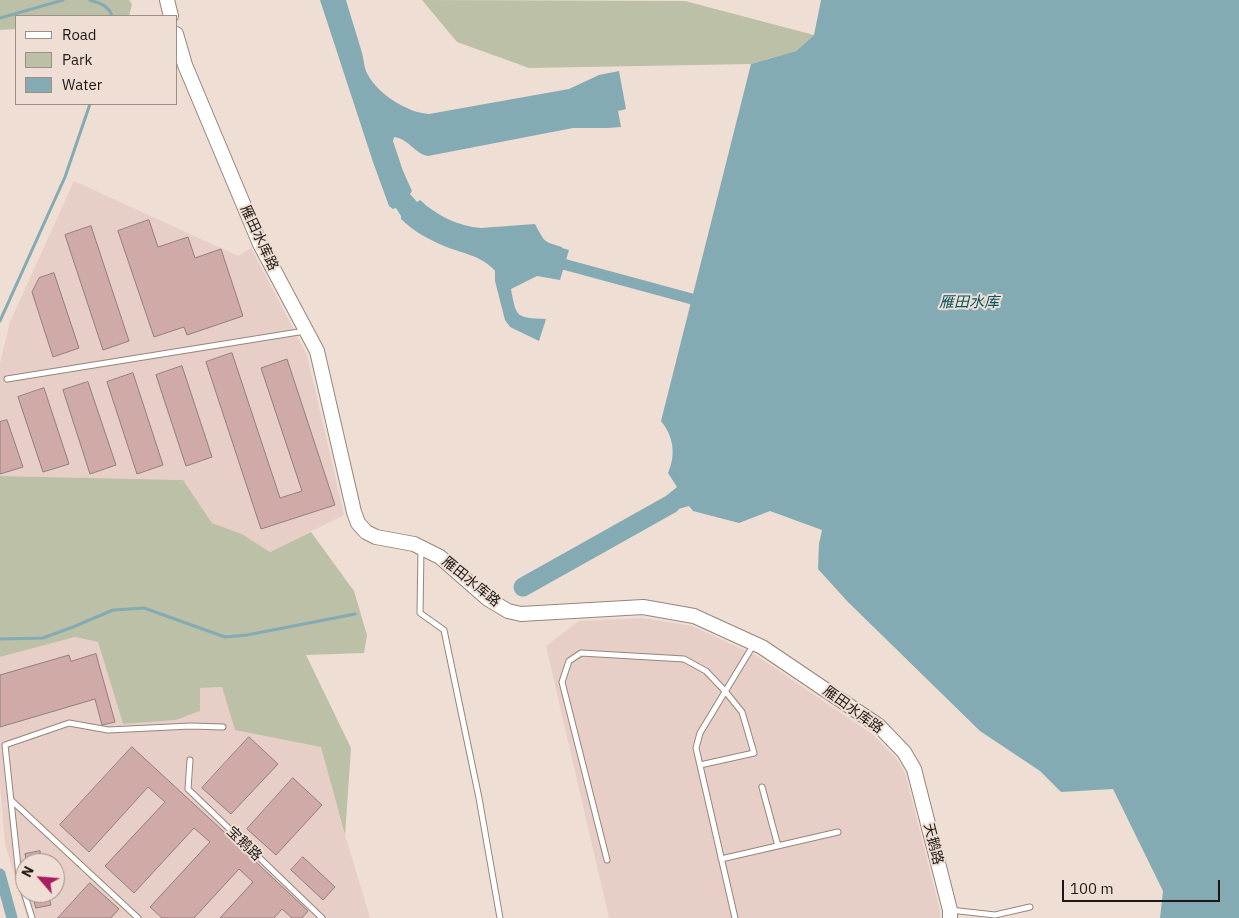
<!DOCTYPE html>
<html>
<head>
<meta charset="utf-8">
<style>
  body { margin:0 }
  #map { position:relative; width:1239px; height:918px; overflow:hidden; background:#efded4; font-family:"IBM Plex Sans",sans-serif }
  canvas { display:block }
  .legend { position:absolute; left:15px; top:15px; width:162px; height:90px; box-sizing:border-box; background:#efded4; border:1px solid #9b8f87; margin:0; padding:6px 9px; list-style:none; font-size:15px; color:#1d1814 }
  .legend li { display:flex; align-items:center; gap:10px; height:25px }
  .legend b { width:25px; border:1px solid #9b8f87 }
  .north { position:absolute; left:15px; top:853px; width:50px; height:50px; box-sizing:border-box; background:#efded4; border:1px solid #9b8f87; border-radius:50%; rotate:297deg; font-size:14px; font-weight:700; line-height:20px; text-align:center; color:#1d1814 }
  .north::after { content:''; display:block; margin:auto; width:18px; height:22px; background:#a81d60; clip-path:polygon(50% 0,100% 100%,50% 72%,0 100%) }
  .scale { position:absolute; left:1062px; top:880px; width:158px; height:22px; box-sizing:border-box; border:2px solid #1d1814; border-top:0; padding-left:6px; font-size:15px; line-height:18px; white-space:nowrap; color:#1d1814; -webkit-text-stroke:4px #efded4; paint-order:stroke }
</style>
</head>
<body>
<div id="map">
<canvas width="1239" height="918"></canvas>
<ul class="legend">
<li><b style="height:6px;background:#fff"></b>Road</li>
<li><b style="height:14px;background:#bcc0a6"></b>Park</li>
<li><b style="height:14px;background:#84aab3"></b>Water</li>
</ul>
<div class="north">N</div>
<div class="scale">100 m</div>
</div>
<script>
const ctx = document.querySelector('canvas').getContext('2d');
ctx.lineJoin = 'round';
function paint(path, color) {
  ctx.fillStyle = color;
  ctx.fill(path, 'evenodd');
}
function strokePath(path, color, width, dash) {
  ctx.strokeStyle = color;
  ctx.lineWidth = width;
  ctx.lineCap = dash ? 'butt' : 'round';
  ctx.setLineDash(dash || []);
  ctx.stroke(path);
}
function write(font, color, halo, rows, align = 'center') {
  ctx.font = font + ' "IBM Plex Sans","Noto Sans SC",sans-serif';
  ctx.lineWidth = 4;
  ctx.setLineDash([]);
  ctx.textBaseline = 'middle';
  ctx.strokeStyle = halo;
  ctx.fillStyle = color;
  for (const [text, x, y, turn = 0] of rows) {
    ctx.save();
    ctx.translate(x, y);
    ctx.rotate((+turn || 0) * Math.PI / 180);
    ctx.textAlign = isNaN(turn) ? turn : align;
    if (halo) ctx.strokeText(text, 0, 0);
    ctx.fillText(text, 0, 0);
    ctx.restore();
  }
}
paint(new Path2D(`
  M74,181L238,256L251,248L307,355L344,515L270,552L242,534L212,523L183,480L0,476V363L10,322Z
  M642,618L692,626L757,656L872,734L896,758L905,773L940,911V918H609L546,646L579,621Z
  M75,637L98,642L123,724L176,720L200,711V688L222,687L235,729L321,747L345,835L370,918H27L5,844L0,784V657ZM25,863H55V893H25Z`), '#e7cec6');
paint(new Path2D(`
  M0,0H129L132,4L129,16H16V29L0,30Z
  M422,0L685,1L814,35L796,51L751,64L529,68L457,42Z
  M0,476L183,480L212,523L242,534L270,552L311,532L354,591L367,635L364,653L306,655L351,748L345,835L321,747L235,730L222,687L200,688V711L176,720L123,724L98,642L75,637L0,657Z`), '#bcc0a6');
paint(new Path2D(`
  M320,0H346C351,18 357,35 362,53C364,60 364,69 368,75C378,94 408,113 429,114L569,89L599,75L619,71L626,109L618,111L621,127L608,128H573L428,156C415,154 409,139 394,137L393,141L403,171L412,191L410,194L417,202L420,200C437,216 458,226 481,228L535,224C545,242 542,241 562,247V248L569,250L560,280L537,276L511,289C516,317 516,318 546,319L539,341L510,327L505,320L495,281V271C483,256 461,253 444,246C428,239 413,231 401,219V216L396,208L393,209L389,206L373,162Z
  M821,0H1239V918H1160L1163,891L1113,789L1061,792L1040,771L980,731L848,602L818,569L819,544L822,530L770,511L739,523L693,511L689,506L675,510L666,496L677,487L668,473C676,455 674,437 661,421L751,64L796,51L814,35Z`), '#84aab3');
strokePath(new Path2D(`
  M90,0C100,3 109,6 112,16
  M0,18L63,0
  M0,321L65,177L90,104
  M0,639L43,638L73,627L113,610L144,608L225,637L247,635L355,614`), '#84aab3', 3);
strokePath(new Path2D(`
  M552,261L692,299L703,307
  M0,874L12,918`), '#84aab3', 11);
strokePath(new Path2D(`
  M523,587L671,504`), '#84aab3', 19);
const building = new Path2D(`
  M149,220L158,247L188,237L195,258L221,249L243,316L187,335L184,327L154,337L118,231Z
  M91,226L129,341L103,350L65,235Z
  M54,273L79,348L53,357L32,292L39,278Z
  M232,353L280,498L302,491L261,368L287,359L335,505L261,529L206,362Z
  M182,366L212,457L186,466L156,375Z
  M133,373L163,465L137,474L107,382Z
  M88,382L116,465L90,474L63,390Z
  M44,388L69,464L43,472L18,397Z
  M7,420L23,467L0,474V422Z
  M96,654L115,722L102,725L95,699L0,727V675L69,655L71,661Z
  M249,737L278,764L231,814L202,788Z
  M132,747L222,830L308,911L302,918H292L282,909L274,918H220L253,882L239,869L194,918H162L150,907L210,842L194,828L134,893L105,866L165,802L148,787L89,852L60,825Z
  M293,778L322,805L276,855L247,829Z
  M40,851L42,863H27L25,854Z
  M303,857L335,887L323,900L291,870Z
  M90,883L119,909L111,918H58Z
  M33,893H48L51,905L36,908Z`);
paint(building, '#cfaaa7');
strokePath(building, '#927f7d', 1);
const service = new Path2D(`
  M7,379L305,331
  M421,549L420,613L444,630L479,798L500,918
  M190,760L188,789L322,918
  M762,787L778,846
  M11,800L138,918
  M721,859L838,832
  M607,860L562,682L569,661L581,653L684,659L706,671L725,691L742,712L754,753L700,765
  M950,910L995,915L1030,907
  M32,918L19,876L5,745L69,723L108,730L191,726L223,727
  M735,918L696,748L700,733L754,644`);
const secondary = new Path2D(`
  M167,0L171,16
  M176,34L185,65L260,244L317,351L354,512L358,523L366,532L376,537L414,544L440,557L488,599L508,611L521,614L643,607L694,616L762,647L879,726L904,752L914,769L950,910V918`);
strokePath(service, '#95867c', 7);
strokePath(secondary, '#95867c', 16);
strokePath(service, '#fff', 5);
strokePath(secondary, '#fff', 14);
write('14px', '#1d1814', '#efded4', [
  ["雁田水库路",259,238,65],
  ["雁田水库路",471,582,39],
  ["雁田水库路",853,710,36],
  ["宝鹅路",244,844,44],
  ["天鹅路",933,844,76]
]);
write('italic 15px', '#005664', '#efded4', [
  ["雁田水库",969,303]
]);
</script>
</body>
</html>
